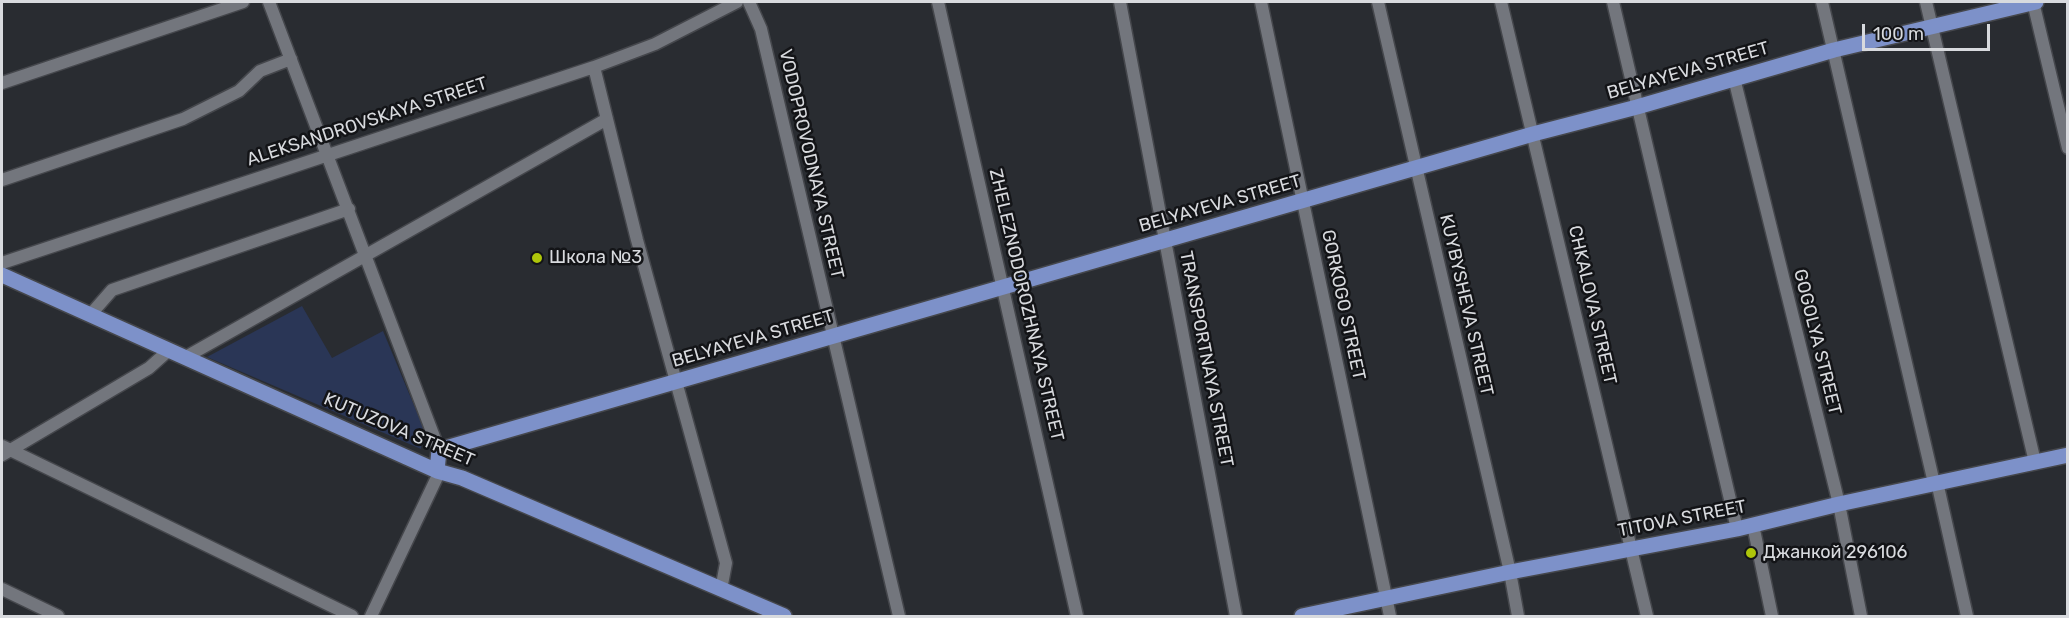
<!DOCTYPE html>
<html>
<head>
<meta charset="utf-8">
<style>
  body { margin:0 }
  #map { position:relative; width:2069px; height:618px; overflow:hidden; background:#292c31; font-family:Rubik,sans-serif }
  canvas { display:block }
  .frame { position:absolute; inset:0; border:3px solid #d8dade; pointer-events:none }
  .scale { position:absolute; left:1862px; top:24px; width:128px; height:27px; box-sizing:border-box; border:3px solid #d8dade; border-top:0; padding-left:8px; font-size:18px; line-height:21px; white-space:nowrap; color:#d8dade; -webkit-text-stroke:4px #131417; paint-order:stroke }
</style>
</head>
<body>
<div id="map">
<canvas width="2069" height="618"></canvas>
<div class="frame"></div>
<div class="scale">100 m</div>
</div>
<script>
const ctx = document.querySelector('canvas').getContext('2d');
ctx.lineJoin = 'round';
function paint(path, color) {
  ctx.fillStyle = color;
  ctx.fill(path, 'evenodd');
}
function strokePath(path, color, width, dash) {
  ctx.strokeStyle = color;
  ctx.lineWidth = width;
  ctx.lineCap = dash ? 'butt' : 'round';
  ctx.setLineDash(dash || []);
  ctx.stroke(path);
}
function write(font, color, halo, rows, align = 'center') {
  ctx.font = font + ' Rubik,sans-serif';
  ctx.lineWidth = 5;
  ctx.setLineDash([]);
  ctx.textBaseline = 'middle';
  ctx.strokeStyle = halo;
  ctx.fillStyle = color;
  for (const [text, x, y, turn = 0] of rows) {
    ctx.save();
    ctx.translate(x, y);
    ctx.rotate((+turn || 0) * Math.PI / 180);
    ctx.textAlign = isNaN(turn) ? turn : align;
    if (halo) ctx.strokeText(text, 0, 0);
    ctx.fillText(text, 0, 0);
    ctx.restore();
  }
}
paint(new Path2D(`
  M302,306L332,358L383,331L423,427L421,449L207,357Z`), '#2a3656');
const minor = new Path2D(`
  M269,2L439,450
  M749,2L761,29L899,616
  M938,2L1077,616
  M1120,2L1236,616
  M1261,2L1390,616
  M1378,2L1510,572L1518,616
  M1501,2L1647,616
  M1613,2L1737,529
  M1822,2L1934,483
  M1926,2L2035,462
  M2033,2L2068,148
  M594,67L637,240L726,563L721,590
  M1734,78L1839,504L1861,616
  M2,83L243,2
  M2,180L183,119L239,91L260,71L291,59
  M2,263L594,67L655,44L737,2
  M91,314L112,290L349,209
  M184,358L607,119
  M2,446L352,616
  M2,455L149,368L168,351
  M1937,482L1967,616
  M1753,525L1772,616
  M2,589L58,616
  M371,616L440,471`);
const major = new Path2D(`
  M2,275L437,471L462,478L784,616
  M437,471L439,450L1533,134L1637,107L1834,50L2036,2
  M1302,616L1510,572L1737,529L1839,504L2068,455`);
strokePath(minor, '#45474c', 15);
strokePath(major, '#45474c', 18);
strokePath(minor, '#73767d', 12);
strokePath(major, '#7d91c9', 15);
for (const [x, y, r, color] of [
  [537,258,6,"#aec60a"],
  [1751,553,6,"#aec60a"]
]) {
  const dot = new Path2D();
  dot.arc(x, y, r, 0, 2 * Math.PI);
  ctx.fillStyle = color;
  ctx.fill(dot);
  strokePath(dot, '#131417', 2);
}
write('18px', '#d8dade', '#131417', [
  ["BELYAYEVA STREET",1688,71,-16],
  ["ALEKSANDROVSKAYA STREET",367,122,-18],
  ["VODOPROVODNAYA STREET",811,164,77],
  ["BELYAYEVA STREET",1220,204,-16],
  ["ZHELEZNODOROZHNAYA STREET",1026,305,77],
  ["GORKOGO STREET",1343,305,78],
  ["KUYBYSHEVA STREET",1466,305,77],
  ["CHKALOVA STREET",1592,305,77],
  ["BELYAYEVA STREET",753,339,-16],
  ["GOGOLYA STREET",1817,342,76],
  ["TRANSPORTNAYA STREET",1206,359,79],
  ["KUTUZOVA STREET",399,430,23],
  ["TITOVA STREET",1682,519,-11]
]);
write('18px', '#d8dade', '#131417', [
  ["Школа №3",549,258],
  ["Джанкой 296106",1763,553]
], 'left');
</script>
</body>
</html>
